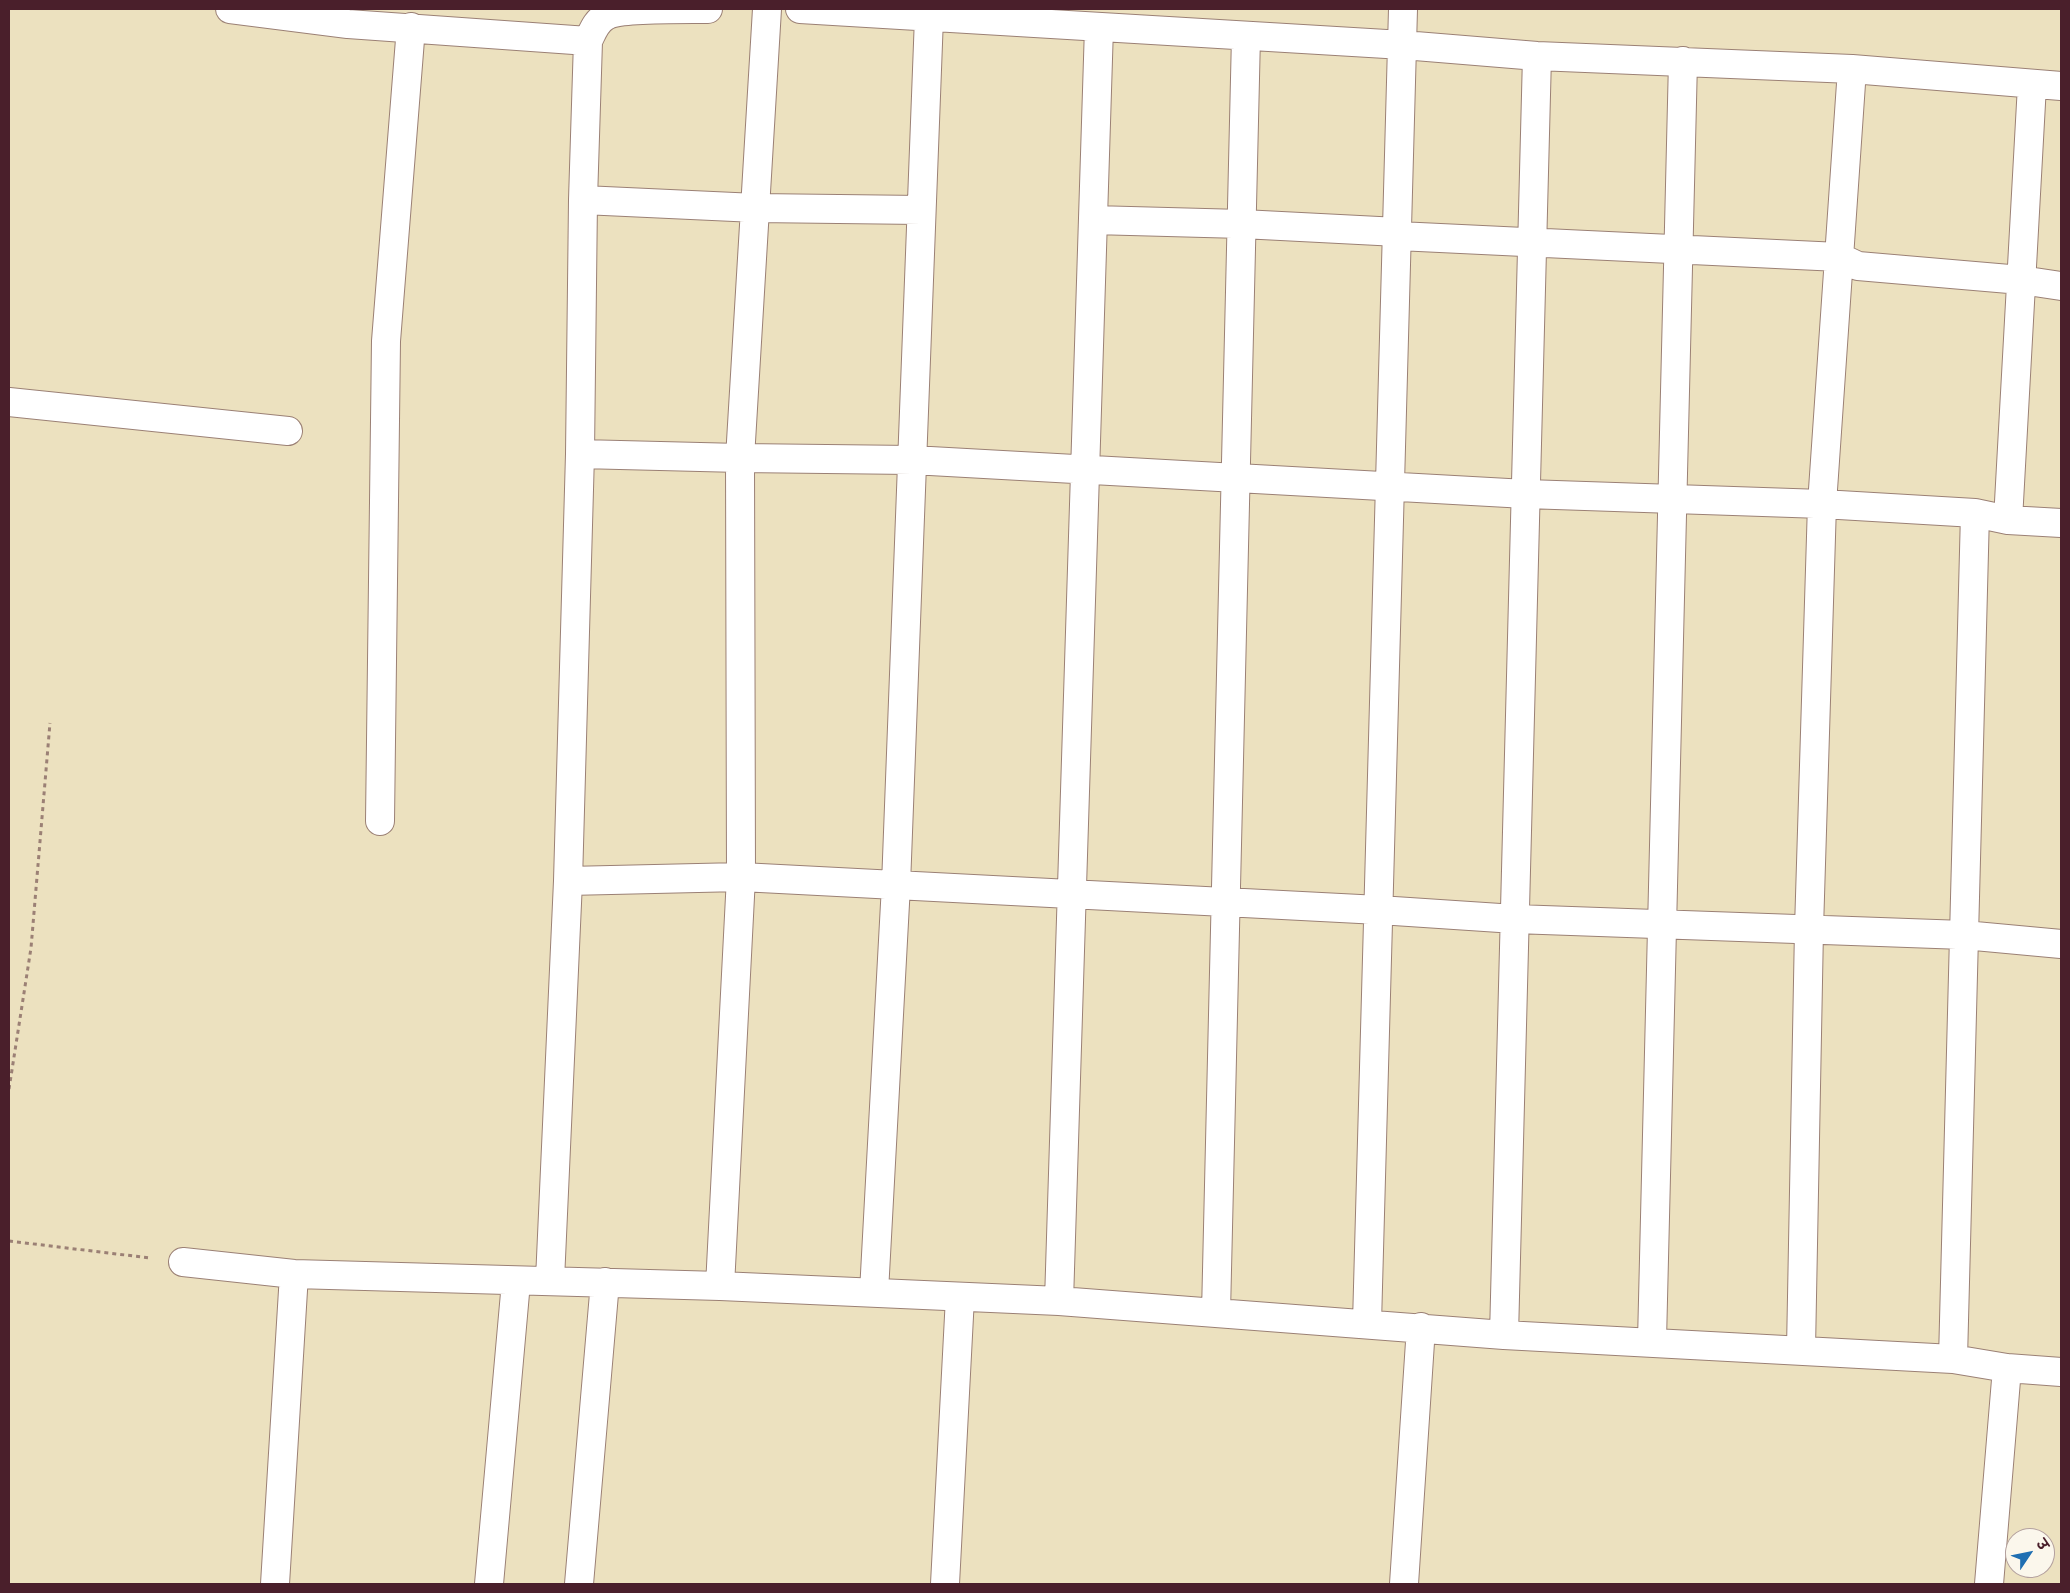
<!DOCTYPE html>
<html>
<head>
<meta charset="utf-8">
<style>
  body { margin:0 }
  #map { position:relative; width:2070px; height:1593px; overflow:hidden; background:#ece1bf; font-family:Caveat,"Playpen Sans Deva",sans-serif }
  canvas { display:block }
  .frame { position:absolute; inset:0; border:10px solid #4a1f2b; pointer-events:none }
  .north { position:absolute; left:2005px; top:1528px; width:50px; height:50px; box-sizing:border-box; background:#fbf7ec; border:1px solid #b4a19f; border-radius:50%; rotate:56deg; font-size:14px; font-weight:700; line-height:20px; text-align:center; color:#4a1f2b }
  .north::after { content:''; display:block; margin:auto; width:18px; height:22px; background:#1f6fb2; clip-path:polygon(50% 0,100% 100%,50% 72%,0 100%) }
</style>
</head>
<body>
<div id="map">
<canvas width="2070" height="1593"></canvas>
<div class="frame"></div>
<div class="north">उ</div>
</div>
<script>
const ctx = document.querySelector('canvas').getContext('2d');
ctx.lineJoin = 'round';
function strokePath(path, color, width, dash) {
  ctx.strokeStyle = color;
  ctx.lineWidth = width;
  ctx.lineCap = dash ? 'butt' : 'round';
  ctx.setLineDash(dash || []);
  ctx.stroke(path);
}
const minor = new Path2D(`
  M230,9L348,24L588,41
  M800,9L1403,45L1537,56L1852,69L2061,86
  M583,200L756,208L921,210
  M1093,220L1242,224L1398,232V236L1839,257L1858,266L2021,280L2061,286
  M9,402L288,431
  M580,454L740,458L912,460L1526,494L1822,504L1975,513L2008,520L2061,523
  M2008,520L2032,85
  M380,821L386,341L411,27
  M568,881L741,877L1379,910L1515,919L1964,935L2061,944
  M183,1262L294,1274L720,1286L1059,1301L1504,1335L1953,1359L2007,1368L2061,1372
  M550,1280L568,881L580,454L583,200L588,41C593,31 596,21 606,16C619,8 688,9 708,9
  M720,1286L741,877L740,458L767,9
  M874,1292L896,885L929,17
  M1059,1301L1099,27
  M1216,1312L1246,36
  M1367,1323L1403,9
  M1504,1335L1537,56
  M1652,1341L1683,61
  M1801,1349L1809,929L1822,504L1852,69
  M1953,1359L1975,513
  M275,1584L294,1274
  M489,1584L516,1282
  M579,1584L605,1282
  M945,1584L960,1297
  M1404,1584L1421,1327
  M1989,1584L2007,1368`);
strokePath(minor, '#9b8075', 30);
strokePath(new Path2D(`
  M9,1089L31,948L50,723
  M9,1241L150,1258`), '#9b8075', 3, [4, 4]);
strokePath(minor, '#fff', 28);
</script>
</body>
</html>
